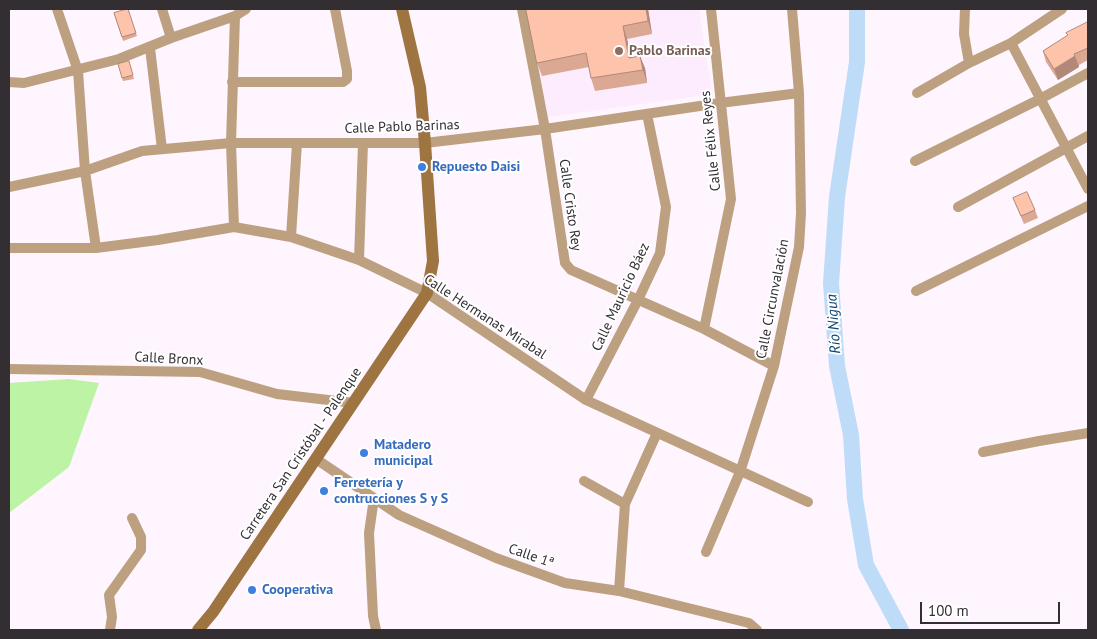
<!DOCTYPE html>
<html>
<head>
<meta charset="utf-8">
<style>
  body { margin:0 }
  #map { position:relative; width:1097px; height:639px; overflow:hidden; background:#fef5fe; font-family:"PT Sans",sans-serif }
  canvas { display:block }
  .frame { position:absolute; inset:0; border:10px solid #322e32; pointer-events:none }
  .scale { position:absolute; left:920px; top:602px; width:140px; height:22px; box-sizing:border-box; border:2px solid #322e32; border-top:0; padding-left:6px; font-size:15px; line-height:18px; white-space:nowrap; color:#322e32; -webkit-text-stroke:4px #fff; paint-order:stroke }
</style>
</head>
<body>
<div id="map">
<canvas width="1097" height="639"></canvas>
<div class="frame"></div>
<div class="scale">100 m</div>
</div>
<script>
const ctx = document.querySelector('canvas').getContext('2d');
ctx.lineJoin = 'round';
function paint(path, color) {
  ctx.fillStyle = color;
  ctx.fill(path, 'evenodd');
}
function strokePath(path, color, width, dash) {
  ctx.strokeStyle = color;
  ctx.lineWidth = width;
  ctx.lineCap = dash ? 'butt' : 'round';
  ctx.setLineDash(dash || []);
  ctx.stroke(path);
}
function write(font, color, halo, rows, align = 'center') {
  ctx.font = font + ' "PT Sans",sans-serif';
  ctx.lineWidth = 4;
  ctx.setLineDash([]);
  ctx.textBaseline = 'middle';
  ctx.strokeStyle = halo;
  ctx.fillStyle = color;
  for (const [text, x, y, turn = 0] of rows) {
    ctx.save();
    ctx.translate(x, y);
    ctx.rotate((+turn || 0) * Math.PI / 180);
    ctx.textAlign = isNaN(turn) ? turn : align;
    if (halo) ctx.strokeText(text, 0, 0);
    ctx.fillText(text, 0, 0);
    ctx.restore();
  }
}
paint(new Path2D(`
  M526,9H699L712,94L542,118Z`), '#fcecfd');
paint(new Path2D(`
  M69,379L99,383L69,467L9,513V383Z`), '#bcf3a5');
strokePath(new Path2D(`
  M857,9V62L837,197L831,283L837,366L851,435L855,499L866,565L901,630`), '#bedbf8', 16);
strokePath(new Path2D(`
  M57,9L78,71L85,171L96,248
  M162,9L171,38
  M522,9L545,129L565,263L571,270L704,329L774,366
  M965,9L964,34L969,63
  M1011,43L1088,189
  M150,48L162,149
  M9,82L24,83L119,59L171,38L235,16L246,9
  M232,82H343L347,79V71L335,9
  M917,93L969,63L1011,43L1062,9
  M915,161L1040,99L1088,73
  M9,187L85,171L142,151L231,143H425L545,129L720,103L799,93
  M958,207L1088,136
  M234,227L231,143L235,16
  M291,237L297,143
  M9,248H96L158,240L234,227L291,237L359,260L427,293L586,400L808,502
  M359,260L363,143
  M916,291L1088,206
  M704,329L731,199L711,9
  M9,369L200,372L277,394L354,403
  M586,400L638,300L660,253L666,207L647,114
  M983,452L1039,441L1088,433
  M316,459L399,515L496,558L565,583L619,591L749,623L757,630
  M584,481L625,504
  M374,498L369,533L373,616L376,630
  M706,552L740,472L774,366L799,247L801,213L799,93L792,9
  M619,591L625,504L657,433
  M110,630L112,617L109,595L141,550V537L132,518`), '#bda07f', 10);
strokePath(new Path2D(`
  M198,630L213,612L427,293L433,261L425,143L420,87L402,9`), '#9e7441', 12);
paint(new Path2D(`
  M127,9L137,36L123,41L114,13Z
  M526,9H648L652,34L627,39L631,57L645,68L647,83L595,91L591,78L589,67L542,76L537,63Z
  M1088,24V60L1079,65V67L1058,80L1046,62L1043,51Z
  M129,61L134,79L123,81L122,78Z
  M1013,198L1035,210L1038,218L1024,224Z`), '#daa893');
paint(new Path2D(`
  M646,9H648L652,34L648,21Z
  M623,26L627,39L634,70L629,58Z
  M640,56L645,68L647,83L643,70Z
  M1075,56L1079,67L1058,80L1054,69Z`), '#b28878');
const building = new Path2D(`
  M128,9L136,33L122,37L114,13Z
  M526,9H646L648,21L623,26L629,58L640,56L643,70L591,78L586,53L537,63Z
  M1088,22V48L1074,54L1075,56L1054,69L1043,51L1068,35L1066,33Z
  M129,61L133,75L122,78L118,64Z
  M1027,192L1035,210L1021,216L1013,198Z`);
paint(building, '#fec3ab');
strokePath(building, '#b28878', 1);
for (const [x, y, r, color] of [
  [619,51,5,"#8d6e63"],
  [422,167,5,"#3f7fe0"],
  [364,453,5,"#3f7fe0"],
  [324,491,5,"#3f7fe0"],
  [252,590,5,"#3f7fe0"]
]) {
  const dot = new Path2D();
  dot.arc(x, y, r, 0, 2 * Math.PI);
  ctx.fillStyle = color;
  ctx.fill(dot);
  strokePath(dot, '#fff', 2);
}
write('bold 14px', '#785e54', '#fff', [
  ["Pablo Barinas",629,51]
], 'left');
write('14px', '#322e32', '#fff', [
  ["Calle Pablo Barinas",402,127,-2],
  ["Calle Félix Reyes",711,141,-96],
  ["Calle Cristo Rey",570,205,82],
  ["Calle Mauricio Báez",621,297,-65],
  ["Calle Circunvalación",773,299,-79],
  ["Calle Hermanas Mirabal",485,317,33],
  ["Calle Bronx",169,359,3],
  ["Carretera San Cristóbal - Palenque",301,454,-56],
  ["Calle 1ª",531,556,19]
]);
write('bold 14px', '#366cbe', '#fff', [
  ["Repuesto Daisi",432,167],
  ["Matadero",374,445],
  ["municipal",374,461],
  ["Ferretería y",334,483],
  ["contrucciones S y S",334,499],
  ["Cooperativa",262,590]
], 'left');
write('italic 15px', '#0a436f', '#fff', [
  ["Río Nigua",834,324,-94]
]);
</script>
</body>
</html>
